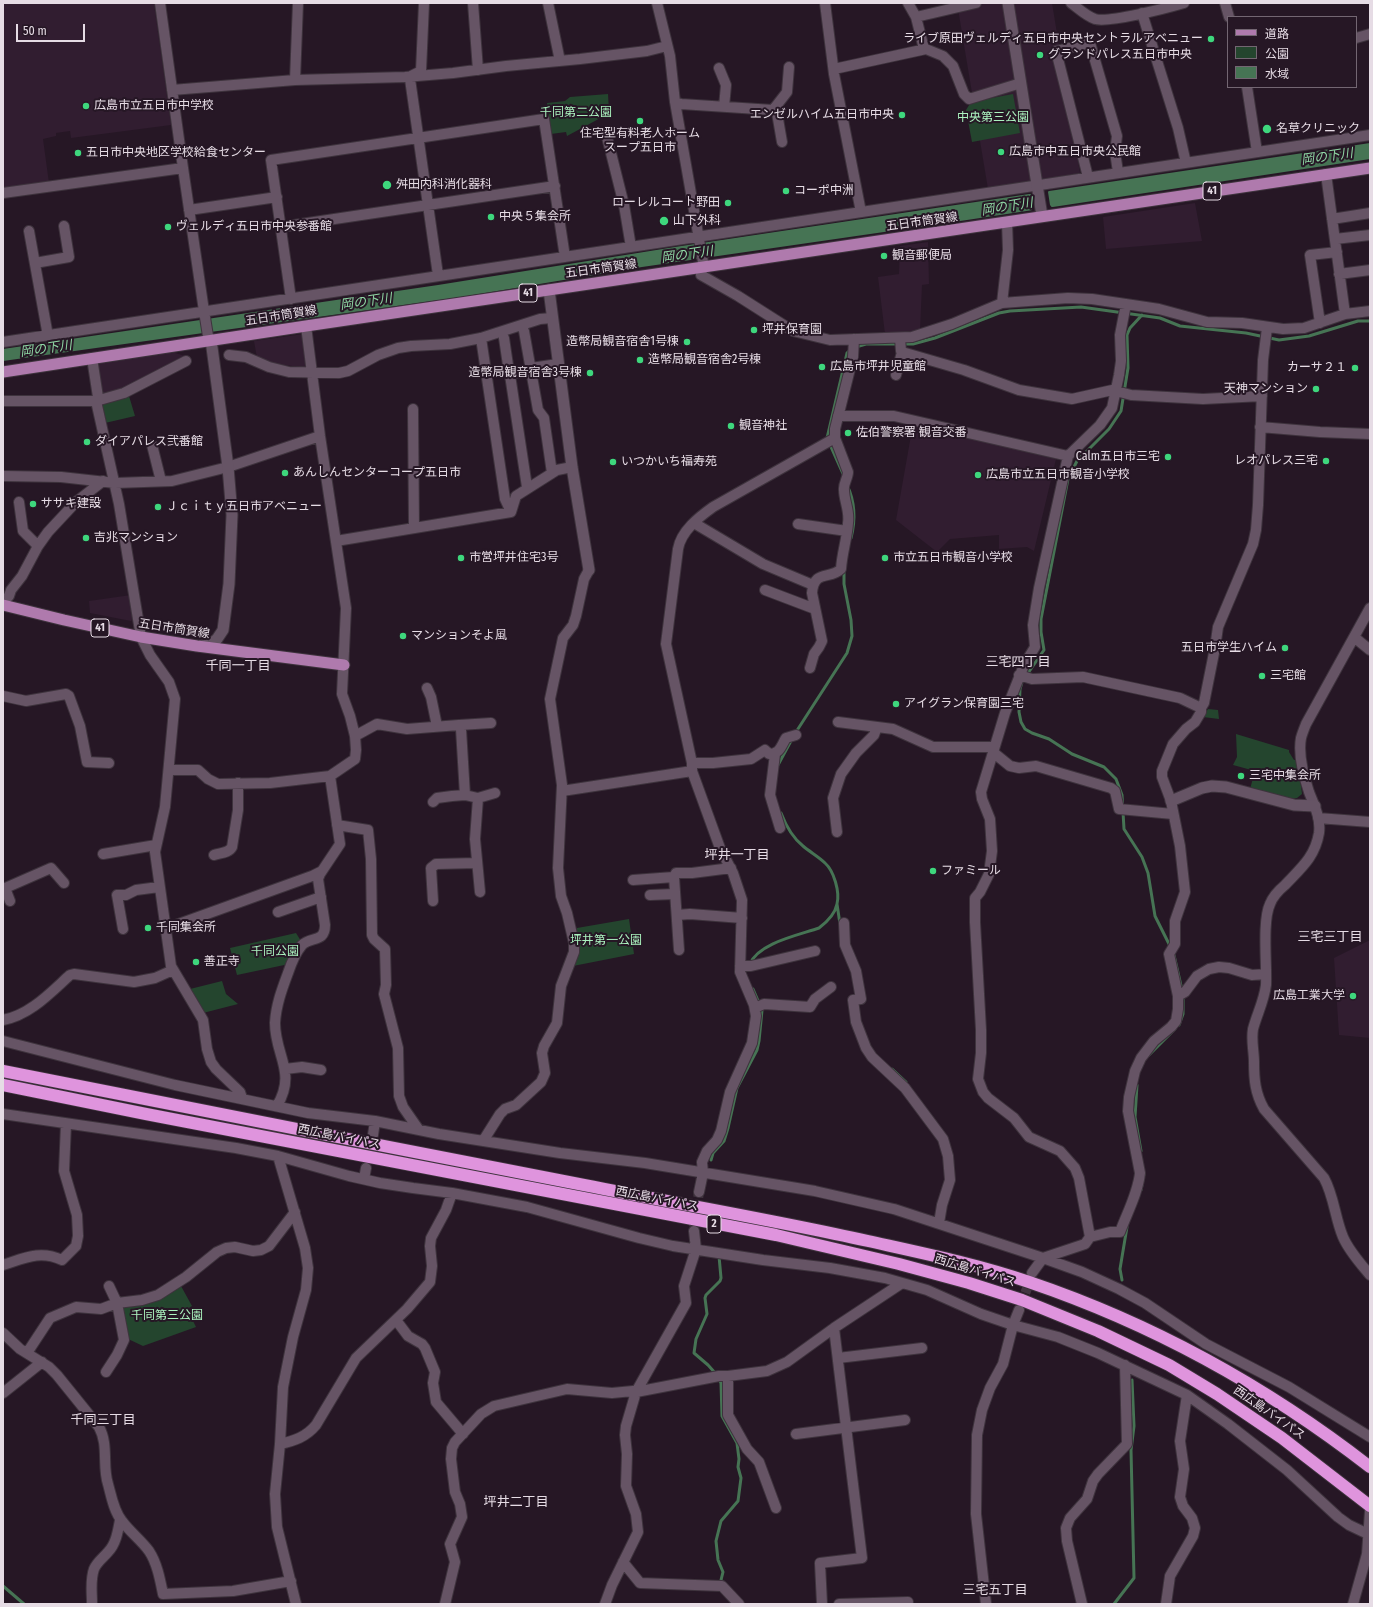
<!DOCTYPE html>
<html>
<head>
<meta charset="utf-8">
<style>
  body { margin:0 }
  #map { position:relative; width:1373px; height:1607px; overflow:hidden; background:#261725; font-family:"Fira Sans Condensed","Noto Sans JP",sans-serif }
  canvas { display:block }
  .frame { position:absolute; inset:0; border:4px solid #e6dce5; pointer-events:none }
  .legend { position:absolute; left:1227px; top:16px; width:130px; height:72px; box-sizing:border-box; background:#261725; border:1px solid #736672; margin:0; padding:5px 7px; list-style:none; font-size:12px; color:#e6dce5 }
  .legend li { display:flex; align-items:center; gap:8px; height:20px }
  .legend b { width:20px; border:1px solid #736672 }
  .scale { position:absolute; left:16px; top:24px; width:69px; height:18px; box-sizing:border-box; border:2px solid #e6dce5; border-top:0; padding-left:5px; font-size:12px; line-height:14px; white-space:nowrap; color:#e6dce5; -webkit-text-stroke:3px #261725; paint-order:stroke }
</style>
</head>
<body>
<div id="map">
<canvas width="1373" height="1607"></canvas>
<div class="frame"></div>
<ul class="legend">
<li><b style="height:5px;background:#af7aad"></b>道路</li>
<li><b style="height:11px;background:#24452e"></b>公園</li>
<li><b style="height:11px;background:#467454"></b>水域</li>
</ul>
<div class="scale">50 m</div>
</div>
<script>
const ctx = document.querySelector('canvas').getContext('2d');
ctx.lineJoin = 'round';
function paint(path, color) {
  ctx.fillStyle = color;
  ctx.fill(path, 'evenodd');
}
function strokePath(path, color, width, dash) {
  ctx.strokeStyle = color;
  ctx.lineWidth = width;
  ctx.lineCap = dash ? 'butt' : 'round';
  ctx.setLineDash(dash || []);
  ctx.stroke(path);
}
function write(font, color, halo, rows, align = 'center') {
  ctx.font = font + ' "Fira Sans Condensed","Noto Sans JP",sans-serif';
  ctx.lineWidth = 4;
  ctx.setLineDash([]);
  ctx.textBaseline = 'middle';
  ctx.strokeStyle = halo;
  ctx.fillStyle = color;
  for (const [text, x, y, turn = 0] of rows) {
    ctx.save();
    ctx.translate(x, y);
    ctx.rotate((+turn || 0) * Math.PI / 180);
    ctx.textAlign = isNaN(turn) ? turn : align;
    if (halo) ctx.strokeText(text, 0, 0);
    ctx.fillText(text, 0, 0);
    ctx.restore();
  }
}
paint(new Path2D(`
  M3,3H155L154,4L171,125L71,138L70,131L56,133V136L43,139L49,183L3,189Z
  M957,3H1052L1080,173L988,189Z
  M1195,203L1202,241L1106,249L1103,217Z
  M928,242L929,284L922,285L920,331L885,334L878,277L899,274L900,246Z
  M303,334L307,368L269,363L257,358L254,341Z
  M172,352L185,356L127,388L102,396L98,364Z
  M913,424L1056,459L1034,551L1027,547L999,549V535L950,539L937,552L896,520Z
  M131,595L134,618L131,621L90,613L89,601Z
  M1370,940V1038L1339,1035L1334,958Z`), '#311d30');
paint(new Path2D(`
  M608,94L609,111L606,115L567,136L566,132L551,134L547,103L565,101L570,97Z
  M1013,94L1020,133L972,142L966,110L971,102Z
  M129,396L135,416L105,423L100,405Z
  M1208,709L1218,710L1219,719L1203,717Z
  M1236,734L1289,750V752L1294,760L1297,759L1298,762L1302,794L1297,798L1291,799L1250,789L1255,771L1233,765L1237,757Z
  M629,919L634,954L573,966L577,928Z
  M296,933L301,941L289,964L237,975L230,948Z
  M222,981L226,994L238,1004L203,1013L197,999L190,989Z
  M181,1286L192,1306L187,1309L196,1327L143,1346L126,1338L121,1313L124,1308Z`), '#24452e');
paint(new Path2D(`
  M1370,143V159L967,220L642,267L461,297L3,361V349L438,285L675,247Z`), '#467454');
paint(new Path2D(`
  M1050,188L1048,192L1050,205L1053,209L1031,212L1033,207L1031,194L1028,192Z`), '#261725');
strokePath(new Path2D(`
  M856,347L866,344H913L935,338L999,313L1010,311L1081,307L1160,318L1180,326L1246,333L1279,340L1309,336L1358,321H1370
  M844,476L827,438L847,353L851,349
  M847,485C855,502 856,519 851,538
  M1026,676L1044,650L1041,632V619L1068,479L1077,461L1109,429L1121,411L1128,368L1127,335L1130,328L1142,315
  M1022,682L1020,689L1019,712L1021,722L1025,729L1032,733L1049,739L1072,754L1104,767L1116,779L1122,795L1124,829L1142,857L1148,873L1155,916L1171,948
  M796,732L847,653L852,636L851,620L844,584V570
  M778,765L792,739
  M837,904L840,924
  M1174,955L1182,990
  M750,964C758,943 799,935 819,928C827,922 835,914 837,904C840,892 834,871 825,863C819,857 810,852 803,846C793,838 786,826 781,813
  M1179,1025L1183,1014V996
  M1149,1055L1175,1029
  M892,1069L906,1082
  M1137,1085L1135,1117L1141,1151
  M711,1160L713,1153L724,1141L728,1128L737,1088L757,1050L759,1041L762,1010L753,989
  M1141,1190L1144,1174
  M1122,1280L1120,1269L1127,1227
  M716,1374L708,1365L694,1353L696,1339L707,1314L705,1298L706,1295L720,1281L721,1278L719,1256
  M719,1379L721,1383L722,1416L737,1443L739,1459L738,1467L741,1478L738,1501L721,1521L716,1541L718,1560L723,1572L721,1580L724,1584
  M3,1586L24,1604
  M1114,1604L1134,1578L1131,1450L1134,1426L1132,1380`), '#467454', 3);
strokePath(new Path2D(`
  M694,1227L699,1192
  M1020,1307L1032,1275`), '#433542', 10, [10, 5]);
const minor = new Path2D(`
  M160,3L183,168L204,311L208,336L211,340
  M424,3L421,71L411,76L410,79L438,275
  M473,3L478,70
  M548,3L560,61
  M657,3L670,56L675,102L703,262L701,275L738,296L793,331L830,340L912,337L952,324L1002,303L1068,298L1092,299L1159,309L1207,322L1242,323L1283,329L1304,328L1345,314L1370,311
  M825,3L834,74L861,212
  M908,3L916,17L924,49
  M1071,3C1078,8 1086,16 1095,19C1109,23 1167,8 1184,3
  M1225,3L1229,17
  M1142,13L1178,128L1186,163
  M916,17L976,3
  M1356,38L1370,34
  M719,68L726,85L724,107
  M834,69L926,49L943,56L953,66L964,94L969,99L1021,83
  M295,80L298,3
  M1247,87L1257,152
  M172,90L295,80L405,77L453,73L506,66L580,59L647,51L667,46
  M675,102L681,104L773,110L777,113L782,142
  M773,110L787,92L789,67
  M607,137L624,205L631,247
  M1326,174L1345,314
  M1088,177L1056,51L1090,43L1117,136L1115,152L1118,172
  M3,193L183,168
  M189,210L277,197
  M1332,219L1370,213
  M281,227L555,186
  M29,231L48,336
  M1335,239L1370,235
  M35,263L69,257L64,226
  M1339,274L1370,270
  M291,299L271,160L544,119L565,257
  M1002,303L1008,250L1007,222
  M1320,323L1310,255L1337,252
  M524,331L538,410L544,418L552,473
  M481,338L505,499L511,512
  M504,338L509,372L510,375
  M900,338L901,351L902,352L964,370L1019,390L1072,399L1117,389
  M3,342L1370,135
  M229,355L246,357L269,367L289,372L339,373L348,371L378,355L398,348L411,346L450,344L481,338L540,319L552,318
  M92,358L98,397L96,401L119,504L141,637L150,655L169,682L175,699L165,807L155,852L171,966L203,1020L207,1049L211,1062L216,1069L240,1092L242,1098
  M896,375L902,352
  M1116,391L1131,395L1203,399L1262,396
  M3,401H96L124,393L186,361
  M413,409L414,528
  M838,416H894L1068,456
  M1260,427L1320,432L1370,434
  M152,445L161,481
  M3,476L61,477L115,483L172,481L228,467L320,436
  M527,487L510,375L531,368L558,364
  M19,502L23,531L38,546
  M694,523L763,564L813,585
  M798,524L847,531
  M336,541L511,512L516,496L557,470L572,467
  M765,590L815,609
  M3,602L9,596L11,590L22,576L38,546L48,532L76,502L103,481
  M1370,608L1306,724C1304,729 1302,734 1301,738C1298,754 1304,777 1309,792C1314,805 1321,818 1319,833C1315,857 1301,868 1285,885C1279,890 1273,896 1270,904C1262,921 1267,965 1266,985C1264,1001 1257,1014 1253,1029C1251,1041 1254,1051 1254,1062C1254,1079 1255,1093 1264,1109L1324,1178C1334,1196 1335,1218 1343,1237C1349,1251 1360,1263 1370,1275
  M1354,637L1370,650
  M810,668L814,654L819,647L822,641L812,593C814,569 830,580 841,569C842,553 847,539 848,523C850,511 844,501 844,490C843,484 848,478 848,472L835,438
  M1019,675L1032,679L1083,677L1180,698L1201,708
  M427,688L431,697L437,726
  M3,696L26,701L66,694L69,696L80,726L87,762L109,763
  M838,722L893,729L933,747H994
  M459,725L491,723
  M355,736L377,724L407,729L459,725L461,729L465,795
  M994,753L1010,766L1019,768L1036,766L1111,788L1115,791L1119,809L1173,814
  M775,754L770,795L780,828
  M692,763H713L751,759L765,750L769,754C780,754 781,746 786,738L796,735
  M169,770H198L208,779L218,784L270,783L330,776L355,759L356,750L355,736L350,716L342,694L346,608L320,436L306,326
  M562,791L692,771
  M478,798L475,839L480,892
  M433,802L437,798L452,796L465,795L478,798L495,793
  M1318,818L1370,822
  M337,825L368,830L371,859L372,935L374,939L385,949L386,985L384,994L398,1048L399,1096L403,1107L419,1130
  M837,832L833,798L841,774L856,753L874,735L877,727
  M103,854L156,845
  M214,855C220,853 229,853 232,847L238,810V783
  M633,880L674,877
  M5,888L10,901
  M3,889L51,868L64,883
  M650,895L675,894
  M433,901L431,868L436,864L477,863
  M278,912L321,897
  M677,915L690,914L742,918
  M844,923L845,945L856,971L861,999L853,1000L856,1022L866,1048L872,1057L905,1088L943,1139L948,1156L950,1180L942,1205L939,1223
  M123,929L117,895H126L136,890L159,887
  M165,929L312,876L322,871
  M679,950L674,877L676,873H692L731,868
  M740,966H751L815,951
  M1178,996L1185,992L1197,976L1209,969L1219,967L1229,968L1252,975L1266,974
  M755,1008L764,1004L810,1007L815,999L831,987
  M3,1020C30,1015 50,993 70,975L74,974L134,982L155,978L173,970
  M3,1041L175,1085L308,1113L375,1121L439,1134L560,1153L645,1163L815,1191L894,1209L1043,1258L1082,1272L1119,1289L1145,1303L1206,1344L1289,1387L1370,1437
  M285,1069L302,1067L321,1070
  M277,1106C297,1072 275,1056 275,1023C276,1005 282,989 288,973C291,964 296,952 302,945C311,936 325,943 325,925L318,879L320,874L340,844L330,776
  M3,1114L236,1148L278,1156L349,1176L380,1183L413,1188L452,1193L527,1207L639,1238L673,1246L763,1260L830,1268L885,1278L927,1290L981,1314L1013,1325L1058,1337L1098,1353L1187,1395L1228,1424L1287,1470L1338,1517L1349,1525L1368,1534
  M373,1135L375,1121
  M483,1141L500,1114L505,1109L516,1105L541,1082L545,1073L542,1053L544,1046L557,1023L561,986L574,952V943L567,913L561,896L558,868L562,785L550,699L563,638L573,625L576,616L584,579L589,570
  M278,1156L305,1248L308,1268L306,1290L293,1337L283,1387L280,1444L275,1494L277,1527L296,1604
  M364,1179L366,1168
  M699,1192L703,1173L702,1162L707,1151L717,1140L721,1131L730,1092L752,1043L756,1016L754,1005L740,972L742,900L733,873L720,848L692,771V763L666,644L678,549C681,531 699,517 713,507L835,438V429L853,357L854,339
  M1090,1237L1110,1232H1120C1127,1213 1138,1193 1140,1173L1128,1111L1129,1097L1135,1071L1141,1058L1154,1041L1171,1027L1176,1021L1178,1009V996L1169,954L1175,944V921L1185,892L1180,846L1171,801L1162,777V771L1173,744L1186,729L1195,722L1201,712V708L1204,703L1215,648L1218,627L1253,544L1256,530L1258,505L1263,360L1267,328
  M3,1265C25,1258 40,1250 62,1260L76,1246L78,1236L77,1215L64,1171L66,1124
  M1032,1273L1043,1258L1085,1244L1090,1237L1079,1178L1075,1168L1060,1151L1029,1137L1014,1118L988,1098L983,1092L978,1079L981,1053V1030L975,922V898L980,892L989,874L992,851L990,819L982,799L981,792L1005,713L1024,665L1035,647L1033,625L1039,588L1068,456L1100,425L1112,408L1119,375L1121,361L1120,335L1126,304
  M396,1320L408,1336L422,1344L425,1348L435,1372L433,1383L436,1402L463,1434
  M3,1333L20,1349L49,1367L57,1375L99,1427C109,1445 102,1466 108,1484C111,1495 114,1512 122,1521C130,1532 141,1540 149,1551C157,1563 160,1579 163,1594L233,1591L291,1581
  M27,1353L50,1318L76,1307L101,1309L117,1303L142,1300L158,1295L186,1277L217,1252L226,1248L235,1247L253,1251L261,1250L269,1246L295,1212
  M838,1358L922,1348
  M106,1372L117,1355L124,1340L117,1303L109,1286
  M728,1376V1415L747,1449L759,1462L776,1508
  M3,1393L42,1362
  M796,1434L905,1420
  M280,1444C294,1441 306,1437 316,1425L356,1358L407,1309L430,1282L432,1266L430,1246L431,1238L446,1210L452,1193
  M623,1562L640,1583L722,1586L739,1604
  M92,1604C92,1592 90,1580 94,1569C97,1562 103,1558 108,1552C116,1544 118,1531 120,1520
  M445,1604L455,1562L450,1544L462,1517L460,1504L455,1492L451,1459L452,1448L455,1442L481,1414L494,1406L567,1389L612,1393L633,1391L636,1392L719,1376H728L767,1371L787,1362L834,1328L902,1283
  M605,1604L612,1585L638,1532L636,1514L626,1486L627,1454L625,1435L626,1426L636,1392L686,1303L684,1286L696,1249L694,1231
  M822,1604L820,1563L862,1558L834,1328
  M839,1604L908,1602
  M986,1604L976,1514L977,1435L982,1410L990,1388L1003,1364L1013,1325L1019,1310
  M1082,1604L1067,1541L1066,1528L1070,1518L1087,1499L1093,1481L1098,1474L1127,1444L1125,1365
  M1166,1604L1170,1576L1193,1536L1195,1528L1192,1518L1183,1506L1180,1497L1184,1469L1180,1441L1187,1395
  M1353,1604L1367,1554L1370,1511`);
const tertiary = new Path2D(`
  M1008,3L1042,216
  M549,290L572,467L589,570
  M200,646L210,645L217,639L223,630L229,584L232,515L228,467L211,340
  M1171,801L1202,788L1212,786L1226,787L1294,805L1315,806`);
const primary = new Path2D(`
  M3,372L306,326L1370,168
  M3,605L64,620L141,637L197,646L344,665`);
const motorway = new Path2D(`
  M3,1071C197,1110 390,1147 584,1185C679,1204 774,1220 868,1241C922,1253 976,1264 1029,1282C1153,1324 1267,1387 1370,1467
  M3,1085L146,1114L776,1235L899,1264L969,1283L1022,1300L1098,1331L1169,1365L1217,1394L1282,1438L1370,1506`);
strokePath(minor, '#3e333d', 12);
strokePath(tertiary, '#3e333d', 13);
strokePath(primary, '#3e333d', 13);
strokePath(motorway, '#3e333d', 14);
strokePath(minor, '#665465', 10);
strokePath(tertiary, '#665465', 11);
strokePath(primary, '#af7aad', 11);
strokePath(motorway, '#df94dd', 12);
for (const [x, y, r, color] of [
  [1211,39,4,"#3ed77d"],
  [1040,55,4,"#3ed77d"],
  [86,106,4,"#3ed77d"],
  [902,115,4,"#3ed77d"],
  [640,121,4,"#3ed77d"],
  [1267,129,5,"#3ed77d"],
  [1001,152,4,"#3ed77d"],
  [78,153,4,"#3ed77d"],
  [387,185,5,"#3ed77d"],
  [786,191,4,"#3ed77d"],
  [728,203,4,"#3ed77d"],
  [491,217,4,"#3ed77d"],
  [664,221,5,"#3ed77d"],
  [168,227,4,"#3ed77d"],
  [884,256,4,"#3ed77d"],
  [754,330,4,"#3ed77d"],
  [687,342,4,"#3ed77d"],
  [640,360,4,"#3ed77d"],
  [822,367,4,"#3ed77d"],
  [1355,368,4,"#3ed77d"],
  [590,373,4,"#3ed77d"],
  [1316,389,4,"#3ed77d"],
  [731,426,4,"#3ed77d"],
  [848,433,4,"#3ed77d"],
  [87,442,4,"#3ed77d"],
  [1168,457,4,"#3ed77d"],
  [1326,461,4,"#3ed77d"],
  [613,462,4,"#3ed77d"],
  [285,473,4,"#3ed77d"],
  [978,475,4,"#3ed77d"],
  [33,504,4,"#3ed77d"],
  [158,507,4,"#3ed77d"],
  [86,538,4,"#3ed77d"],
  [461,558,4,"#3ed77d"],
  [885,558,4,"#3ed77d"],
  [403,636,4,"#3ed77d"],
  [1285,648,4,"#3ed77d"],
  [1262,676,4,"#3ed77d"],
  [896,704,4,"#3ed77d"],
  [1241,776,4,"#3ed77d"],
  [933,871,4,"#3ed77d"],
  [148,928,4,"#3ed77d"],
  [196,962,4,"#3ed77d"],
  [1353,996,4,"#3ed77d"]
]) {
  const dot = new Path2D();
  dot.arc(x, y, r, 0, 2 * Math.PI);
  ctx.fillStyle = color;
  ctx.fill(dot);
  strokePath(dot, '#261725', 1.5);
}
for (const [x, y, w] of [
  [1212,191,18],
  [528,293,18],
  [100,628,18],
  [714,1224,14]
]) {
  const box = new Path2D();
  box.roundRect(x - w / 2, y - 9, w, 18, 3);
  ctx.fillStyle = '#261725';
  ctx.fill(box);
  strokePath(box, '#e6dce5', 1);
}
write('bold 11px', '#e6dce5', null, [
  ["41",1212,191],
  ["41",528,293],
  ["41",100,628],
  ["2",714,1224]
]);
write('12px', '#e6dce5', '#261725', [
  ["ライブ原田ヴェルディ五日市中央セントラルアベニュー",1203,39,"right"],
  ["グランドパレス五日市中央",1048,55],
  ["広島市立五日市中学校",94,106],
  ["エンゼルハイム五日市中央",894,115,"right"],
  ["名草クリニック",1276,129],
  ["住宅型有料老人ホーム",640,134,"center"],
  ["スープ五日市",640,148,"center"],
  ["広島市中五日市央公民館",1009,152],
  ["五日市中央地区学校給食センター",86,153],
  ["舛田内科消化器科",396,185],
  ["コーポ中洲",794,191],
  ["ローレルコート野田",720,203,"right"],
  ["中央５集会所",499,217],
  ["山下外科",673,221],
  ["ヴェルディ五日市中央参番館",176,227],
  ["観音郵便局",892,256],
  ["坪井保育園",762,330],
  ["造幣局観音宿舎1号棟",679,342,"right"],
  ["造幣局観音宿舎2号棟",648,360],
  ["広島市坪井児童館",830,367],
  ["カーサ２１",1347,368,"right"],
  ["造幣局観音宿舎3号棟",582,373,"right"],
  ["天神マンション",1308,389,"right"],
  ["観音神社",739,426],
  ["佐伯警察署 観音交番",856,433],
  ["ダイアパレス弐番館",95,442],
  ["Calm五日市三宅",1160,457,"right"],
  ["レオパレス三宅",1318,461,"right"],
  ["いつかいち福寿苑",621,462],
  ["あんしんセンターコープ五日市",293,473],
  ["広島市立五日市観音小学校",986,475],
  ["ササキ建設",41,504],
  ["Ｊｃｉｔｙ五日市アベニュー",166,507],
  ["吉兆マンション",94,538],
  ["市営坪井住宅3号",469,558],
  ["市立五日市観音小学校",893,558],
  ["マンションそよ風",411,636],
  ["五日市学生ハイム",1277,648,"right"],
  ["三宅館",1270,676],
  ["アイグラン保育園三宅",904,704],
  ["三宅中集会所",1249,776],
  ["ファミール",941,871],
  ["千同集会所",156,928],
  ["善正寺",204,962],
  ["広島工業大学",1345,996,"right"]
], 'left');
write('12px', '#abf3bf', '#261725', [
  ["千同第二公園",576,113],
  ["中央第三公園",993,118],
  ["坪井第一公園",606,941],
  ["千同公園",275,952],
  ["千同第三公園",167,1316]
]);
write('12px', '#e6dce5', '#261725', [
  ["五日市筒賀線",922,222,-8],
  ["五日市筒賀線",601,269,-8],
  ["五日市筒賀線",281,316,-9],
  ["五日市筒賀線",174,629,9],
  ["西広島バイパス",339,1137,11],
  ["西広島バイパス",657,1199,11],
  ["西広島バイパス",975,1271,17],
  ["西広島バイパス",1269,1413,35]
]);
write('italic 13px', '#8fd7a4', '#261725', [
  ["岡の下川",1327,157,-8],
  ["岡の下川",1007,207,-9],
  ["岡の下川",687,255,-8],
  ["岡の下川",366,302,-8],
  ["岡の下川",46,349,-8]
]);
write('13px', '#e6dce5', '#261725', [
  ["三宅四丁目",1018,662],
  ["千同一丁目",238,666],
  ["坪井一丁目",737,855],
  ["三宅三丁目",1330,937],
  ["千同三丁目",103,1420],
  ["坪井二丁目",516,1502],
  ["三宅五丁目",995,1590]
]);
</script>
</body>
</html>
